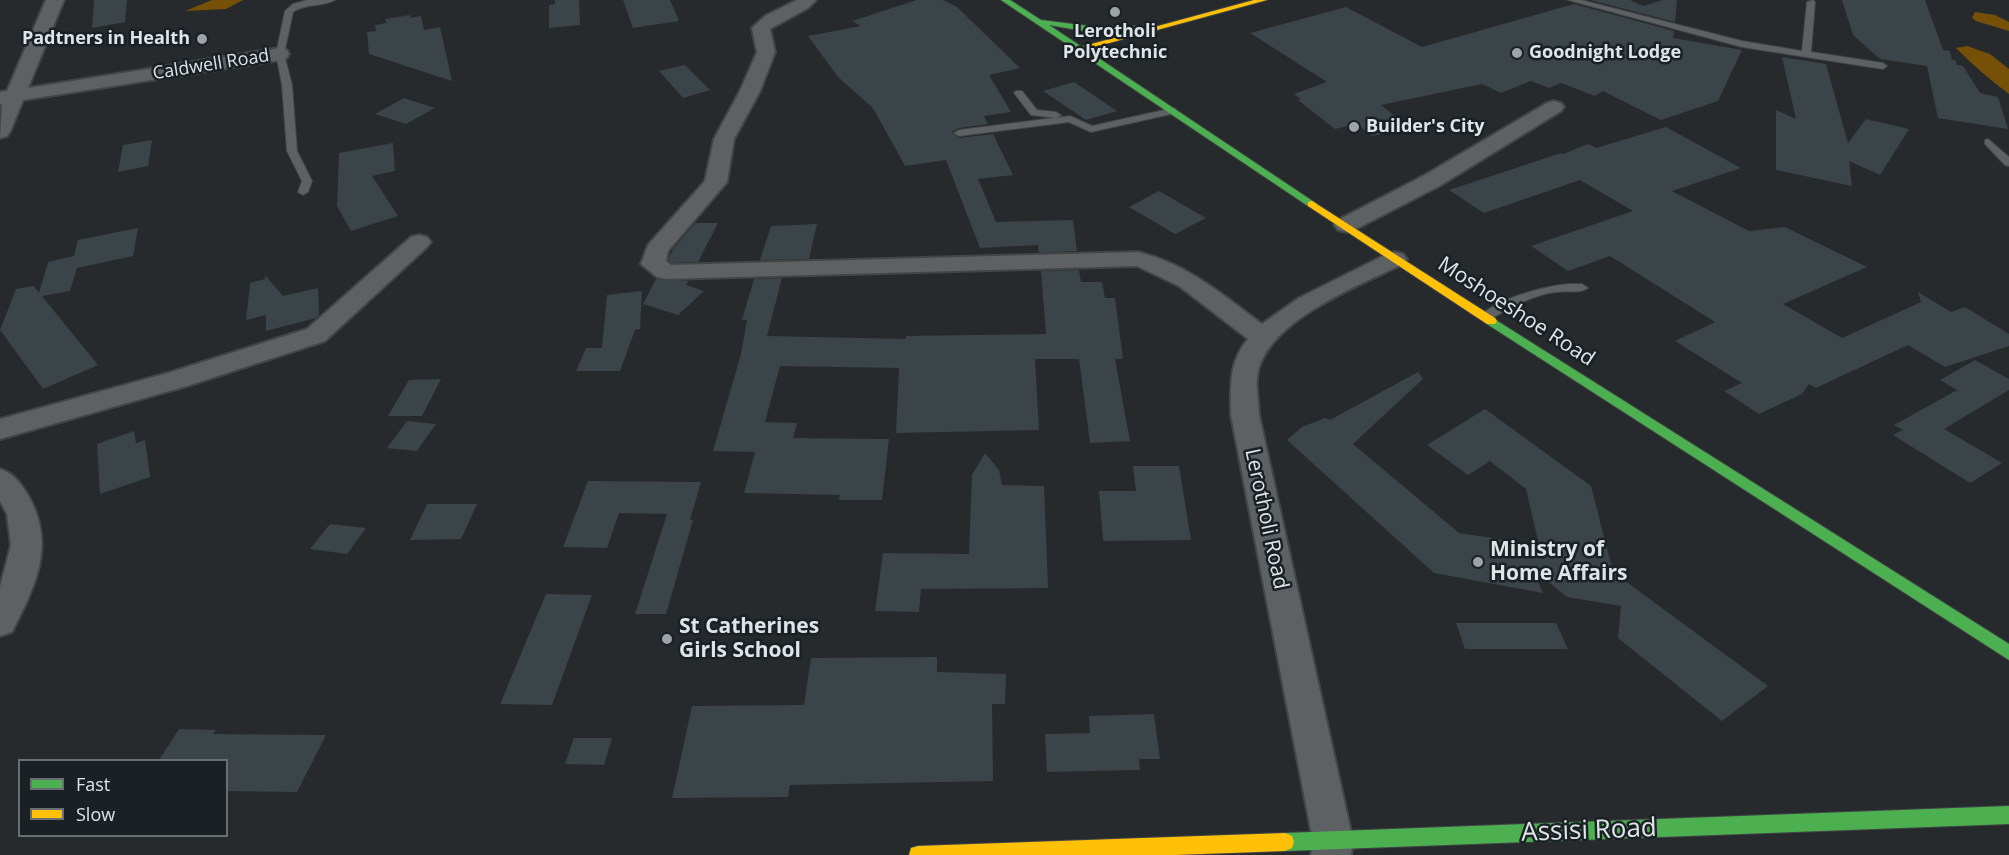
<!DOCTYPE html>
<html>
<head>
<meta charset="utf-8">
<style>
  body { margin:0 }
  #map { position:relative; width:2009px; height:855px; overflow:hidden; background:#262a2c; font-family:"Open Sans",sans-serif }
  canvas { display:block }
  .legend { position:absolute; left:18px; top:759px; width:210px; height:78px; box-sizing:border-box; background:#1a2125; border:2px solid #696f73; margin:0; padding:8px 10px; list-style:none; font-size:18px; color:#dfe4e7 }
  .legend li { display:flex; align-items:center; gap:12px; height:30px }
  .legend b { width:30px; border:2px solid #696f73 }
</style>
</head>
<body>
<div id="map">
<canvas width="2009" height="855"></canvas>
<ul class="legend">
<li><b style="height:8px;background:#4caf50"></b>Fast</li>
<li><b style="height:8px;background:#ffc107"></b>Slow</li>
</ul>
</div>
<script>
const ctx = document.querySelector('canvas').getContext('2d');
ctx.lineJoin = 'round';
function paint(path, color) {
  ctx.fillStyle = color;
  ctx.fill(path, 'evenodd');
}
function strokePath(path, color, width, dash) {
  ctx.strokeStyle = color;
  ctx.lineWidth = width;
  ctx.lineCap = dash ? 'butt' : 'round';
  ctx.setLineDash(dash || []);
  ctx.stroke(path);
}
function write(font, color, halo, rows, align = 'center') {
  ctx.font = font + ' "Open Sans",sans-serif';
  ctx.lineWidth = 5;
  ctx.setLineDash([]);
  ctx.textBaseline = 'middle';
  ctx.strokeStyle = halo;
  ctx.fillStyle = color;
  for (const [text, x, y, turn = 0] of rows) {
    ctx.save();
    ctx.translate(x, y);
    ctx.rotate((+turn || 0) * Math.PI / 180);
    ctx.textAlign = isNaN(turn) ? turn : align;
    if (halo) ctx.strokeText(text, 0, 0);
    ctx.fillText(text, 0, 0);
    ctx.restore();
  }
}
paint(new Path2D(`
  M212,0H243L226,9L185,11Z
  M1975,12L1995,15L2009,22V31L1976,21L1972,18Z
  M1967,46L1990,54L2009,69V94C1990,80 1973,65 1956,48Z`), '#775008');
paint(new Path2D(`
  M94,0H127L125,22L92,28Z
  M555,0H579L580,25L549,28V5L555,4Z
  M623,0H670L679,21L633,28Z
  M917,0H943L957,7L1020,68L989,75L1011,112L984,116L988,124L959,128L952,132L959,138L993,134L1013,175L978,179L996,222L1073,220L1077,251L1039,253L1038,245L980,248L946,160L905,166L873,108L838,77L808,36L861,26L852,21Z
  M1590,0H1630L1643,6L1663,0H1677L1675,22Z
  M1842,0H1925L1943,50L1950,51L1952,60H1955L1957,65L1963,66L1980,93L1998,97L2008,129L1938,118L1927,66L1880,59L1853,35Z
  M1574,4L1674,31L1673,38L1742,50L1718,101L1661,120L1603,91L1595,96L1561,83L1549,88L1531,81L1501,93L1482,84L1381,105L1411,129L1372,136L1357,124L1335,129L1298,100L1301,99L1294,94L1327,82L1250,33L1346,7L1422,47Z
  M410,15V18L421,16L424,30L440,27L452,81L369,54L367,32L376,31L375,25L386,23L385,19Z
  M1782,57L1826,64L1848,143L1866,119L1909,129L1880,175L1849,161L1852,186L1776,170V110L1796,119Z
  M685,65L710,90L683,98L659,71Z
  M1074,82L1117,111L1086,120L1043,91Z
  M404,98L435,108L406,124L375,114Z
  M1666,127L1741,168L1672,191L1749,231L1785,227L1867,267L1783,304L1842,338L1921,302L1918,292L1951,312L1965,307L2009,334V346L1945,367L1908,345L1816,388L1809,384L1802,394L1759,414L1724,391L1742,383L1675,341L1715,322L1610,256L1568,271L1531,246L1633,211L1580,180L1484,213L1449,190L1561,153L1563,154L1588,144L1596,148Z
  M152,140L148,166L118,172L123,145Z
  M393,143L395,171L372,176L398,216L351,231L337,206L339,153Z
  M1159,191L1206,218L1175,234L1129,207Z
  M695,223H718L698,262L672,263L668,260L673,249Z
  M817,224L809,259L760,260L771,226Z
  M138,228L133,256L77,268L70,291L42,296L98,365L43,389L0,330L16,289L34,286L39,293L48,262L74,256L78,240Z
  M1079,270L1081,282H1102L1105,298H1115L1123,359H1115L1130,441L1090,443L1079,359H1035L1039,430L896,433L899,368L780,366L765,422L797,423L793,438L889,439L882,500H839L840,495L744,493L755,452L713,451L741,354L747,320H742L754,279L782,278L767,336L906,339V336L1046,334L1041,271Z
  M265,275L283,296L318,288L319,315L316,318L266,331V315L246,320L250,283L265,279Z
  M656,279L688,281L686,285L704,291L678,315L643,304Z
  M642,291L640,329L635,330L620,371H576L586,348H602L607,295Z
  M1975,360L2009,379V390L1944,429L2002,463L1970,483L1893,435L1903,430L1894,425L1957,390L1940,380Z
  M1418,372L1423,379L1353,444L1459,533L1539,545L1526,489L1490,461L1468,475L1427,445L1485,409L1591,486L1613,572L1768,686L1722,721L1618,638L1621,606L1567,597L1533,570L1543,593L1434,573L1287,440L1302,427L1325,418L1330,420Z
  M441,379L422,416H388L409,380Z
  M407,421L436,424L417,451L387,448Z
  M134,431L136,443L145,440L150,477L100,494L97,444Z
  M985,453L999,470L1002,485L1044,486L1048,588L921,589L919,612L875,611L883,553L969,554L972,475Z
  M1133,466H1179L1191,540L1103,541L1099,491H1136Z
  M588,481L701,482L690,520H693L666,614H635L667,514L619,513L607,548L563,547Z
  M427,504H477L461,539L410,540Z
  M330,524L366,528L347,554L310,549Z
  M546,594L592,595L552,705L500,704Z
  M1456,623H1556L1568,649H1465Z
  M937,657V672L1006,674L1005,704H992L993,781L790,785L788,797L672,798L692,706L804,705L811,658Z
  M1154,714L1160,759H1139L1140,770L1047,772L1045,734L1090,733L1089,716Z
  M179,729L216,730L213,734L326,735L297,792L226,791V760H159Z
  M574,738H612L604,765L565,764Z`), '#3b4448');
const lane = new Path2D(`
  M307,0H335C323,7 306,3 293,12L284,54L292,85L297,151L312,181L308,192L303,195L298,192L302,181L287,151L282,85L276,54L285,11L293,4Z
  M1568,0H1581L1742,41L1802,51L1807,2L1813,0L1815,2L1811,52L1883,63L1887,66L1883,69L1742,47Z
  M1016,91H1022L1037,110L1056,112L1061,115L1056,118L1031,115L1014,93Z
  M1173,108L1176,109V113L1091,132L1069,122L959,136L954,133L959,130L1070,116L1092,126Z
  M1988,139L2009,157V166L2005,165L1985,144V140Z
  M1569,284H1582L1588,288C1580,294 1566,290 1556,292C1532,295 1510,308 1489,320H1481L1479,317C1496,299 1544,286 1569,284Z`);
const street = new Path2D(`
  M46,0H64L28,88L280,48L287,50L289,54L287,58L280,60L23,100L10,132L7,136L0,138L2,104H0V92L7,91Z
  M797,0H816L808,8L770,29L775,52L760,91L734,139L727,182L668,251L666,261L671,265L1138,252C1187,264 1222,294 1262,324L1299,298L1387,254L1395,252L1403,254L1407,259L1403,264C1360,285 1274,318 1259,368C1254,383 1259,400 1259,415L1353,841L1351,855H1311L1313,841L1231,415C1231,386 1228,363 1248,339L1179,286L1137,266L666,279L657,277L641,264L648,245L705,181L714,139L740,91L757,52L752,28L765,16Z
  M1554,101L1561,103L1564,107L1561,111L1441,185L1354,230L1346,232L1338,230L1334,225L1338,220L1425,175L1547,103Z
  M419,235L427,237L431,242L427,247L325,341L187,386L0,439V419L168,373L307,329L411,237Z
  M0,469C15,474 21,484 29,497C56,546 35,586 12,632L0,636V587L11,545L7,514L0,501Z`);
const fast = new Path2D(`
  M1001,0H1010L1041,20L1089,26H1158V30L1155,31L1089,32L1049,25L1317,204L1312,207L1308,206Z
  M1491,317L2009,644V660L1487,324L1485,321L1487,318Z
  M2009,806V824L1285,851L1278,848L1276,842L1278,836L1285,833Z`);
const slow = new Path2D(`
  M1254,0H1267L1080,51L1073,49Z
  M1312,201L1495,318L1497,321L1495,324H1487L1308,206V202Z
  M1285,833L1292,836L1294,842L1292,848L1285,851L1175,855H909L911,848L918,846Z`);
strokePath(lane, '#414546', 2);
strokePath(street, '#414546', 4);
strokePath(fast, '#414546', 2);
strokePath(slow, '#414546', 2);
paint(lane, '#5e6163');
paint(street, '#5e6163');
paint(fast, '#4caf50');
paint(slow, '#ffc107');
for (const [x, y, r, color] of [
  [1115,12,6,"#9ea3a6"],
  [202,39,6,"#9ea3a6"],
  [1517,53,6,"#9ea3a6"],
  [1354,127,6,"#9ea3a6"],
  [1478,562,6,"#9ea3a6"],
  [667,639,6,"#9ea3a6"]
]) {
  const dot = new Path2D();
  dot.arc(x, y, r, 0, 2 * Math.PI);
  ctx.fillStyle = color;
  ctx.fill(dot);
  strokePath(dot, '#1a2125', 2);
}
write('bold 18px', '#dfe4e7', '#1a2125', [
  ["Lerotholi",1115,32,"center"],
  ["Polytechnic",1115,53,"center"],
  ["Padtners in Health",190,39,"right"],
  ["Goodnight Lodge",1529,53],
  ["Builder's City",1366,127]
], 'left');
write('18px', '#dfe4e7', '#1a2125', [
  ["Caldwell Road",211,65,-9]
]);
write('21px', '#dfe4e7', '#1a2125', [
  ["Moshoeshoe Road",1516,312,33],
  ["Lerotholi Road",1266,519,78]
]);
write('bold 21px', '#dfe4e7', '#1a2125', [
  ["Ministry of",1490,550],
  ["Home Affairs",1490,574],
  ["St Catherines",679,627],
  ["Girls School",679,651]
], 'left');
write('26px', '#dfe4e7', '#1a2125', [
  ["Assisi Road",1589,831,-2]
]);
</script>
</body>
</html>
